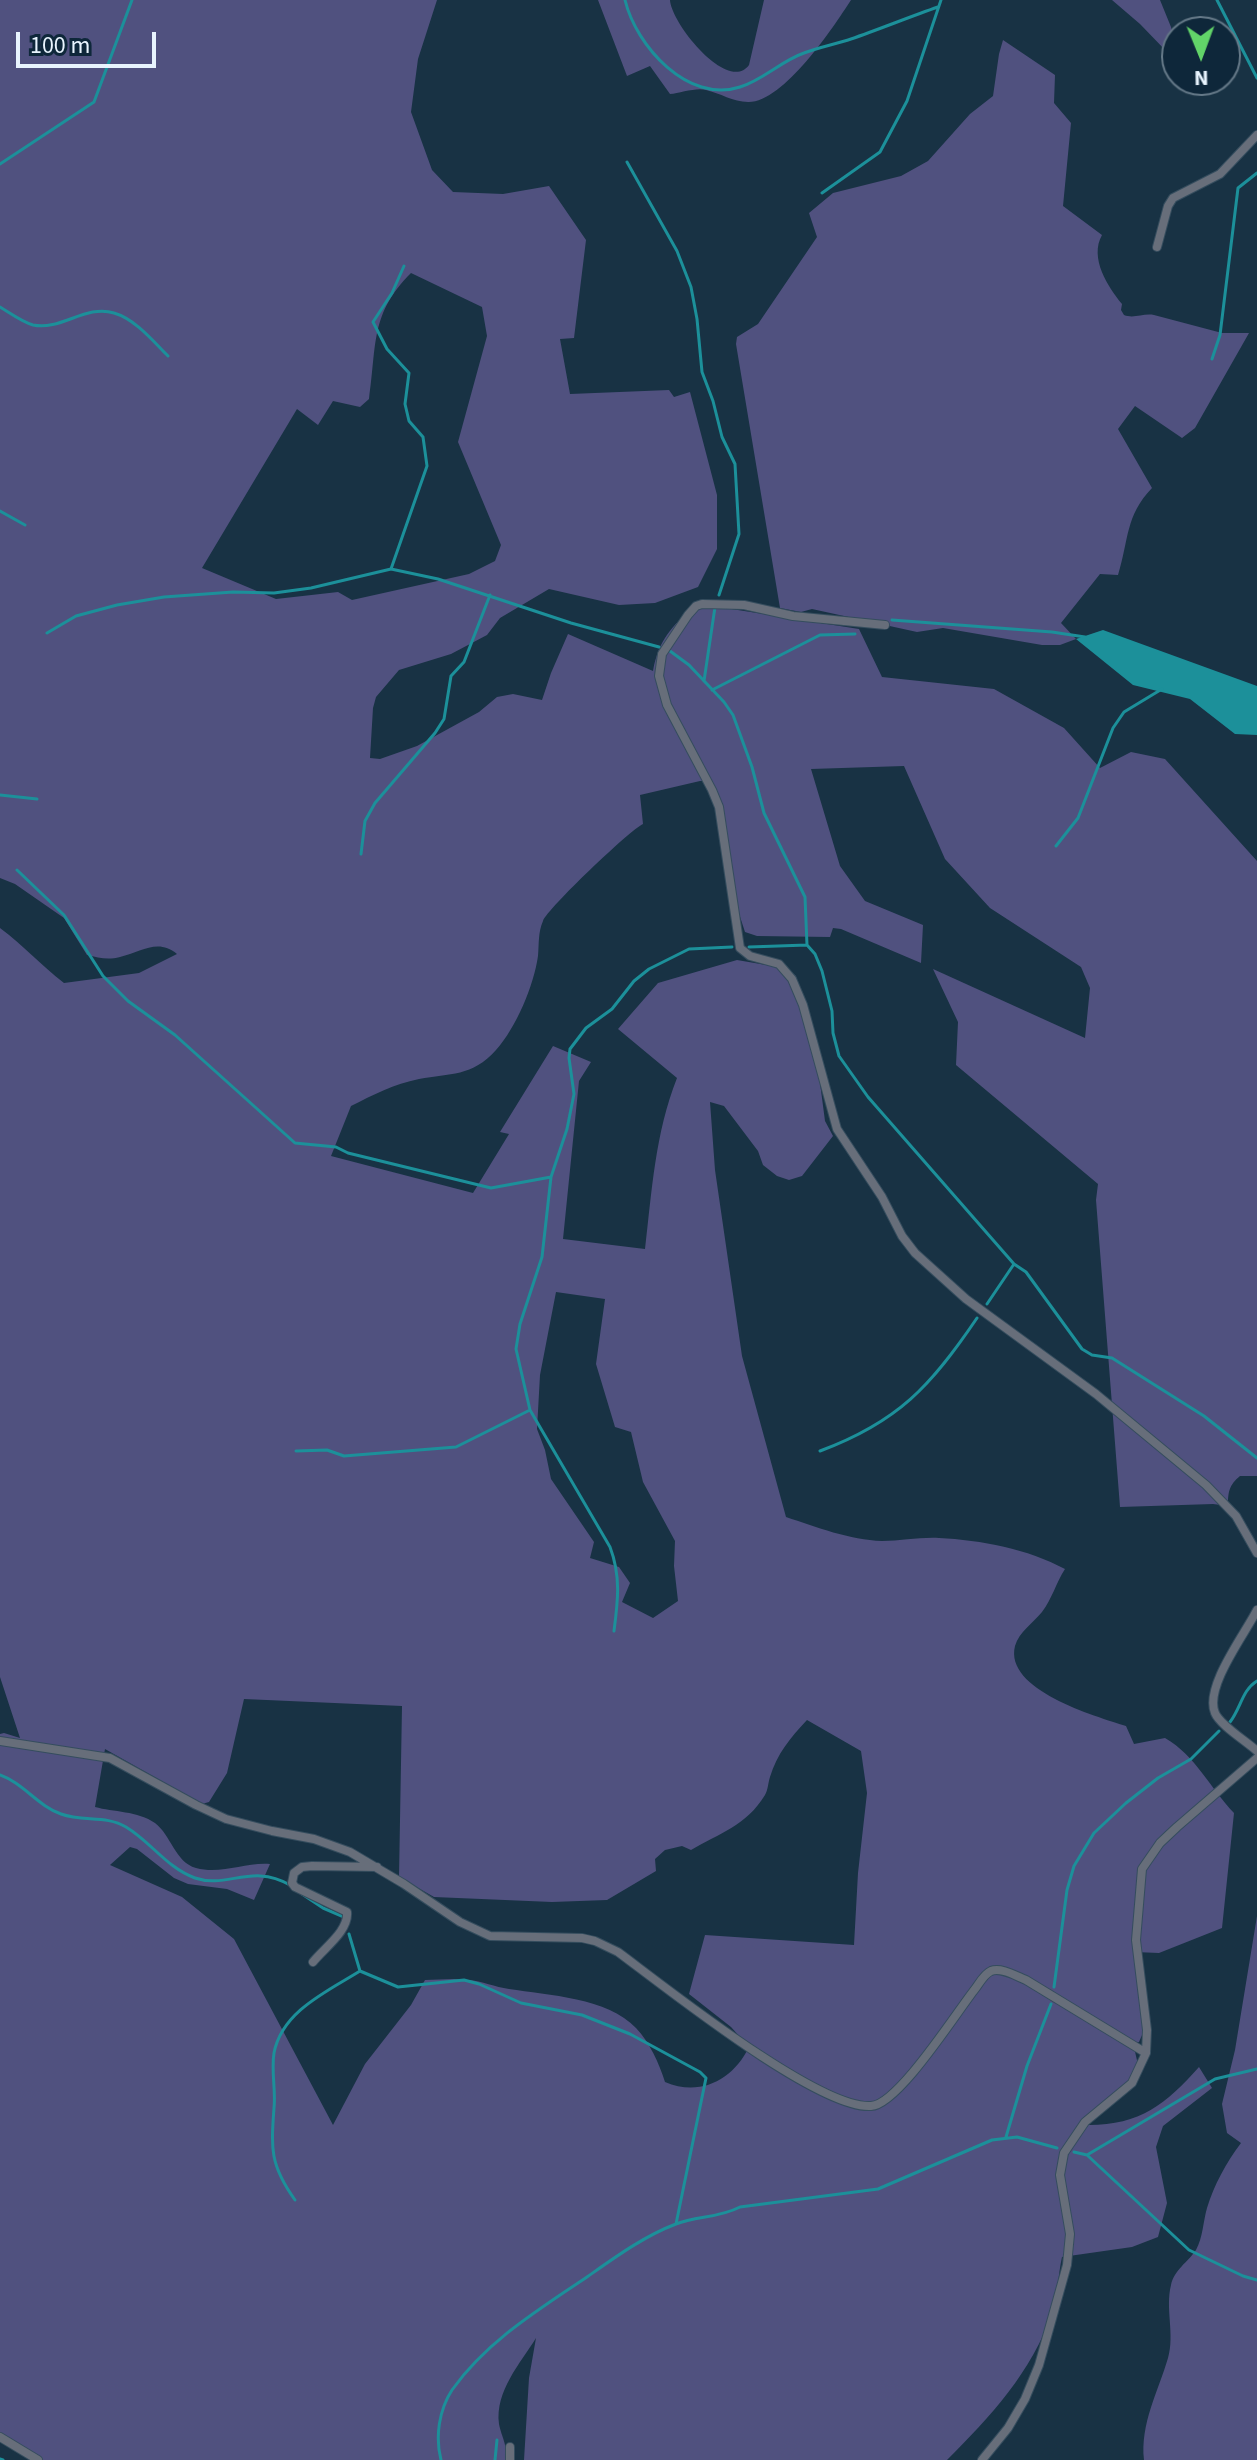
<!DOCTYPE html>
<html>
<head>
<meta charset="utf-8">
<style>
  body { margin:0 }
  #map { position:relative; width:1257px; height:2460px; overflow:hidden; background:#183244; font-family:"Source Sans 3",sans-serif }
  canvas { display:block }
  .north { position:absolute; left:1161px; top:16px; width:80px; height:80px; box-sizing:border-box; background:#0e273a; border:2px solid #657988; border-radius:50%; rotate:179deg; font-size:22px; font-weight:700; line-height:32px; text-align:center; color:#e8f4fe }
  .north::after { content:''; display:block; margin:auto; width:28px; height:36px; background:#62d469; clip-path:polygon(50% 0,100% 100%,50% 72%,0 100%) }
  .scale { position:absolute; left:16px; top:32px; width:140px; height:36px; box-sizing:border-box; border:4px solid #e8f4fe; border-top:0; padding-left:10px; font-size:24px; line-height:28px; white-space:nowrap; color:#e8f4fe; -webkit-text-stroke:6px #0e273a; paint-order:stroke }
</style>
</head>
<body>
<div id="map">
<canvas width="1257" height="2460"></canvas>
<div class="north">N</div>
<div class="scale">100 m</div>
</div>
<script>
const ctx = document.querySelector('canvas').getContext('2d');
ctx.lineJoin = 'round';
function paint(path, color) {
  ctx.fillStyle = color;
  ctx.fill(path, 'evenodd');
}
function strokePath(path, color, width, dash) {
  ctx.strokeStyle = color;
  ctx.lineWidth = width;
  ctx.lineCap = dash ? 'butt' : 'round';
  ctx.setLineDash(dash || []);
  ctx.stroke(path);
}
paint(new Path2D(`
  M0,0H437L418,59L411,112L432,170L453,192L503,194L549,186L586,240L574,338L560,339L570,394L669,390L674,397L690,392L717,495V549L698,587L655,603L619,605L549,589L500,618L487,635L451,654L399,670L376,697L373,708L370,758L380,759L417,746L479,712L497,697L513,694L542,700L551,673L568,634L653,671C659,638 672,628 694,605H706L859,629L882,677L994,689L1064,728L1100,768L1131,752L1165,759L1257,861V1476H1240C1229,1485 1228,1492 1228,1506L1213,1504L1120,1507L1096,1200L1098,1184L956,1065L958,1022L933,969L1085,1038L1090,988L1081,967L990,908L945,859L904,766L811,769L840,866L865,901L923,925L921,963L841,929L833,928L830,937L757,936L745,932L729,883L719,819L708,781H700L640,795L643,824C630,830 548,908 543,921C538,932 539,944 538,956C534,985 516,1028 496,1050C472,1077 450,1073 419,1079C394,1084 373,1095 351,1106L331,1156L473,1193L509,1134L500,1132L553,1046L591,1062L579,1081L563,1239L645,1249C652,1190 655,1134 677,1078L618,1029L658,983L737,960L778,967L780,965L796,976L804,1025L817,1060L825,1121L833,1136L802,1176L789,1180L777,1176L763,1165L758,1151L724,1106L710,1102L715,1170L742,1356L786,1517C816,1527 850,1540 882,1541C901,1541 920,1537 939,1538C981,1540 1028,1549 1065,1569C1056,1583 1052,1599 1042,1612C1033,1623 1019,1632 1015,1646C1004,1690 1095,1716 1126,1726L1134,1744L1165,1738C1196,1756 1210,1788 1234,1813L1222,1928L1159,1953L1135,1952L1145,2028L1139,2042L1133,2043L1139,2069L1131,2083L1085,2125C1139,2126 1165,2105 1199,2067L1212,2088L1163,2126L1156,2147L1167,2203L1158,2237L1132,2247L1062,2257C1058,2275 1058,2295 1052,2313C1032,2372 990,2417 947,2460H524L529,2378L536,2338C520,2364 495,2391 499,2424C502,2439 507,2442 506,2460H35L0,2434V1734L4,1733L20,1738L0,1677V928C23,945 41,965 64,983L139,973L177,954C158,938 141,952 120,957C108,960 99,958 87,955L64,918L15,884L0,878ZM411,273L482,307L487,336L458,442L501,545L495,561L469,574L352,600L338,592L276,599L202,568L297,409L318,425L333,401L360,407L369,399C377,344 370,314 411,273ZM556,1292L605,1299L596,1364L615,1427L631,1432L643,1482L675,1541L674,1566L678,1601L653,1618L622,1602L630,1583L619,1567L590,1558L594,1542L551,1479L545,1450L537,1429L540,1375ZM244,1699L402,1706L399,1877L434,1897L552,1902L607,1900L656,1871L655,1859L665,1850L682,1846L691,1850C720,1833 746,1826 765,1795C768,1790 768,1783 770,1777C777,1754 790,1738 807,1720L861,1751L867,1793L858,1873L854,1945L705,1935L689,1994L731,2027L749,2047C733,2080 700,2097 665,2082C659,2063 650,2043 636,2028C608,1998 548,1995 509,1989C495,1987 482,1981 468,1980C454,1978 439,1980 425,1980L411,2005L365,2064L333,2125L234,1939L182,1897L110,1865L130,1847L137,1849L174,1878L188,1884L227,1889L254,1900L270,1864C245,1862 221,1875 196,1868C175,1862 171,1835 155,1823C138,1811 113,1812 95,1807L105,1749L202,1804L209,1802L227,1773Z
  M598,0H670C671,23 728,94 749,65L764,0H851C833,28 783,103 748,102C733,102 720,93 706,90C697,87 680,93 670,94L650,66L627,76Z
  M1112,0H1160L1171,27L1175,47L1168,53L1140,24Z
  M1003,40L1055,75L1054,103L1071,123L1063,206L1102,235C1089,258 1108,287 1122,304L1121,310L1124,315C1134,319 1143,313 1154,315L1222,333H1249L1195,428L1182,438L1135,406L1118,429L1152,488C1125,516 1129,540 1118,575L1100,574L1061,623L1076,639L1060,645H1042L943,628L917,632L812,609L801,612L780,608L736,344L737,337L758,324L817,237L809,213L833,193L901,176L928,161L970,114L993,96L999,54Z
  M1257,1916V2460H1144C1140,2424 1158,2392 1168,2358C1175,2334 1165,2309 1171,2285C1174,2270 1188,2262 1196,2250C1203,2237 1203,2222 1207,2208C1214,2185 1226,2163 1241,2143L1227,2133L1222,2104L1235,2050Z`), '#50517f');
paint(new Path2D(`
  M1103,630L1257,686V735L1235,734L1190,699L1133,685L1076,639Z`), '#1c909a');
strokePath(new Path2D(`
  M625,0C636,46 688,104 740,87C763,80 781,61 804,53C820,47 836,44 851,39C880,29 909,17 938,7
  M1217,0L1257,78
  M627,162L677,251L691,287L697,319L702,372L713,401L722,437L735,464L739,534L719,595
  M0,164L94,102L132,0
  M822,193L880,152L907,101L941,0
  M0,307C10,313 22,322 33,325C61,331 86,304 114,313C135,319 153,341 168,356
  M1212,359L1220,335L1238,188L1257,173
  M0,511L25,525
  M391,569L427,466L423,437L409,421L405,404L409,373L387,349L373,322L392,293L404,266
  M892,620L1052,632L1085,637
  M47,633L76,616L117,605L164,597L233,592L274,593L311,588L391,569L438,579L571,623L659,647
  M670,651L689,665L724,702L733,715L752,767L764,813L805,897L807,945L815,954L822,971L832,1011L833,1033L839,1056L868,1097L1014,1264L1026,1272L1082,1349L1092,1355L1112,1358L1204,1416L1257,1458
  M704,681L715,607
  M712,690L820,635L855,634
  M0,795L37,799
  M1056,846L1078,818L1113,728L1124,712L1162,689
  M361,854L365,821L375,803L435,733L444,719L451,676L464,662L490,595
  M17,870L64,915L103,976L128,1001L175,1035L295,1143L336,1147L348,1153L491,1188L551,1177
  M749,947L807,945
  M987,1304L1014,1264
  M296,1451L327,1450L344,1456L456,1447L530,1410
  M820,1451C898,1422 931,1386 977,1318
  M614,1631C618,1601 621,1576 610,1547L530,1410L516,1349L520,1324L542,1257L551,1177L567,1129L574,1094L569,1058L570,1049L586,1028L612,1009L634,981L649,969L689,949L732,947
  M1230,1722C1241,1708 1242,1690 1257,1681
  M0,1775C23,1783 38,1806 61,1814C83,1822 106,1815 126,1827C151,1842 167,1868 195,1878C227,1889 252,1863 290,1885
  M302,1894L323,1908L344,1917
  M349,1934L360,1971
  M360,1971L398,1987L464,1980L479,1984L521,2003L582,2015L630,2034L700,2072L706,2078L676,2224
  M1054,1987L1067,1890L1074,1866L1094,1833L1126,1803L1158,1778L1191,1759L1219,1731
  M1006,2137L1027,2066L1051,2004
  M1074,2152L1087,2155L1189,2250L1243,2276L1257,2280
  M1087,2155L1215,2079L1257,2069
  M295,2200C270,2165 271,2149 274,2108C276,2090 271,2071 274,2053C282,2011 328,1991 360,1971
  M0,2459L3,2460
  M441,2460C435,2437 439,2410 452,2390C487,2341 538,2310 587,2277C614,2258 644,2236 676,2224C697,2216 719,2218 740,2207L878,2189L992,2140L1017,2137L1057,2148
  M495,2460L497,2440`), '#1c909a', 3);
const minor = new Path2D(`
  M1157,247L1168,206L1173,198L1220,174L1257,135
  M885,625L793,616L744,605L702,604L696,606L688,615L662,654L659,676L667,705L712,790L719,807L740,948L750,956L779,964L792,979L803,1005L837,1129L882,1197L902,1236L915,1253L966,1299L1096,1394L1206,1485L1236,1516L1257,1553
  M1257,1610C1245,1634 1204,1687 1215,1713C1220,1725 1246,1741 1257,1751
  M0,1741L110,1758L196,1805L226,1819L272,1831L314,1839L350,1852L404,1884L460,1922L490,1936L582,1938L595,1941L618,1952C664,1986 819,2110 871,2106C898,2105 956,2013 975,1989C979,1984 984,1974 991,1971C1001,1967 1016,1976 1026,1980L1146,2053
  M313,1962C324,1948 349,1931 347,1912L295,1887L292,1883L294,1873L302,1867L312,1866L377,1867
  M0,2437L38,2460
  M510,2447V2460
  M982,2460L1008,2428L1025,2399L1039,2365L1067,2265L1070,2234L1060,2175L1064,2153L1085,2122L1132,2083L1146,2053L1147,2030L1136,1940L1142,1869L1160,1843L1177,1827L1257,1758`);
strokePath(minor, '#354d5e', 10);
strokePath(minor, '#676e7a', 8);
</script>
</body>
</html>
